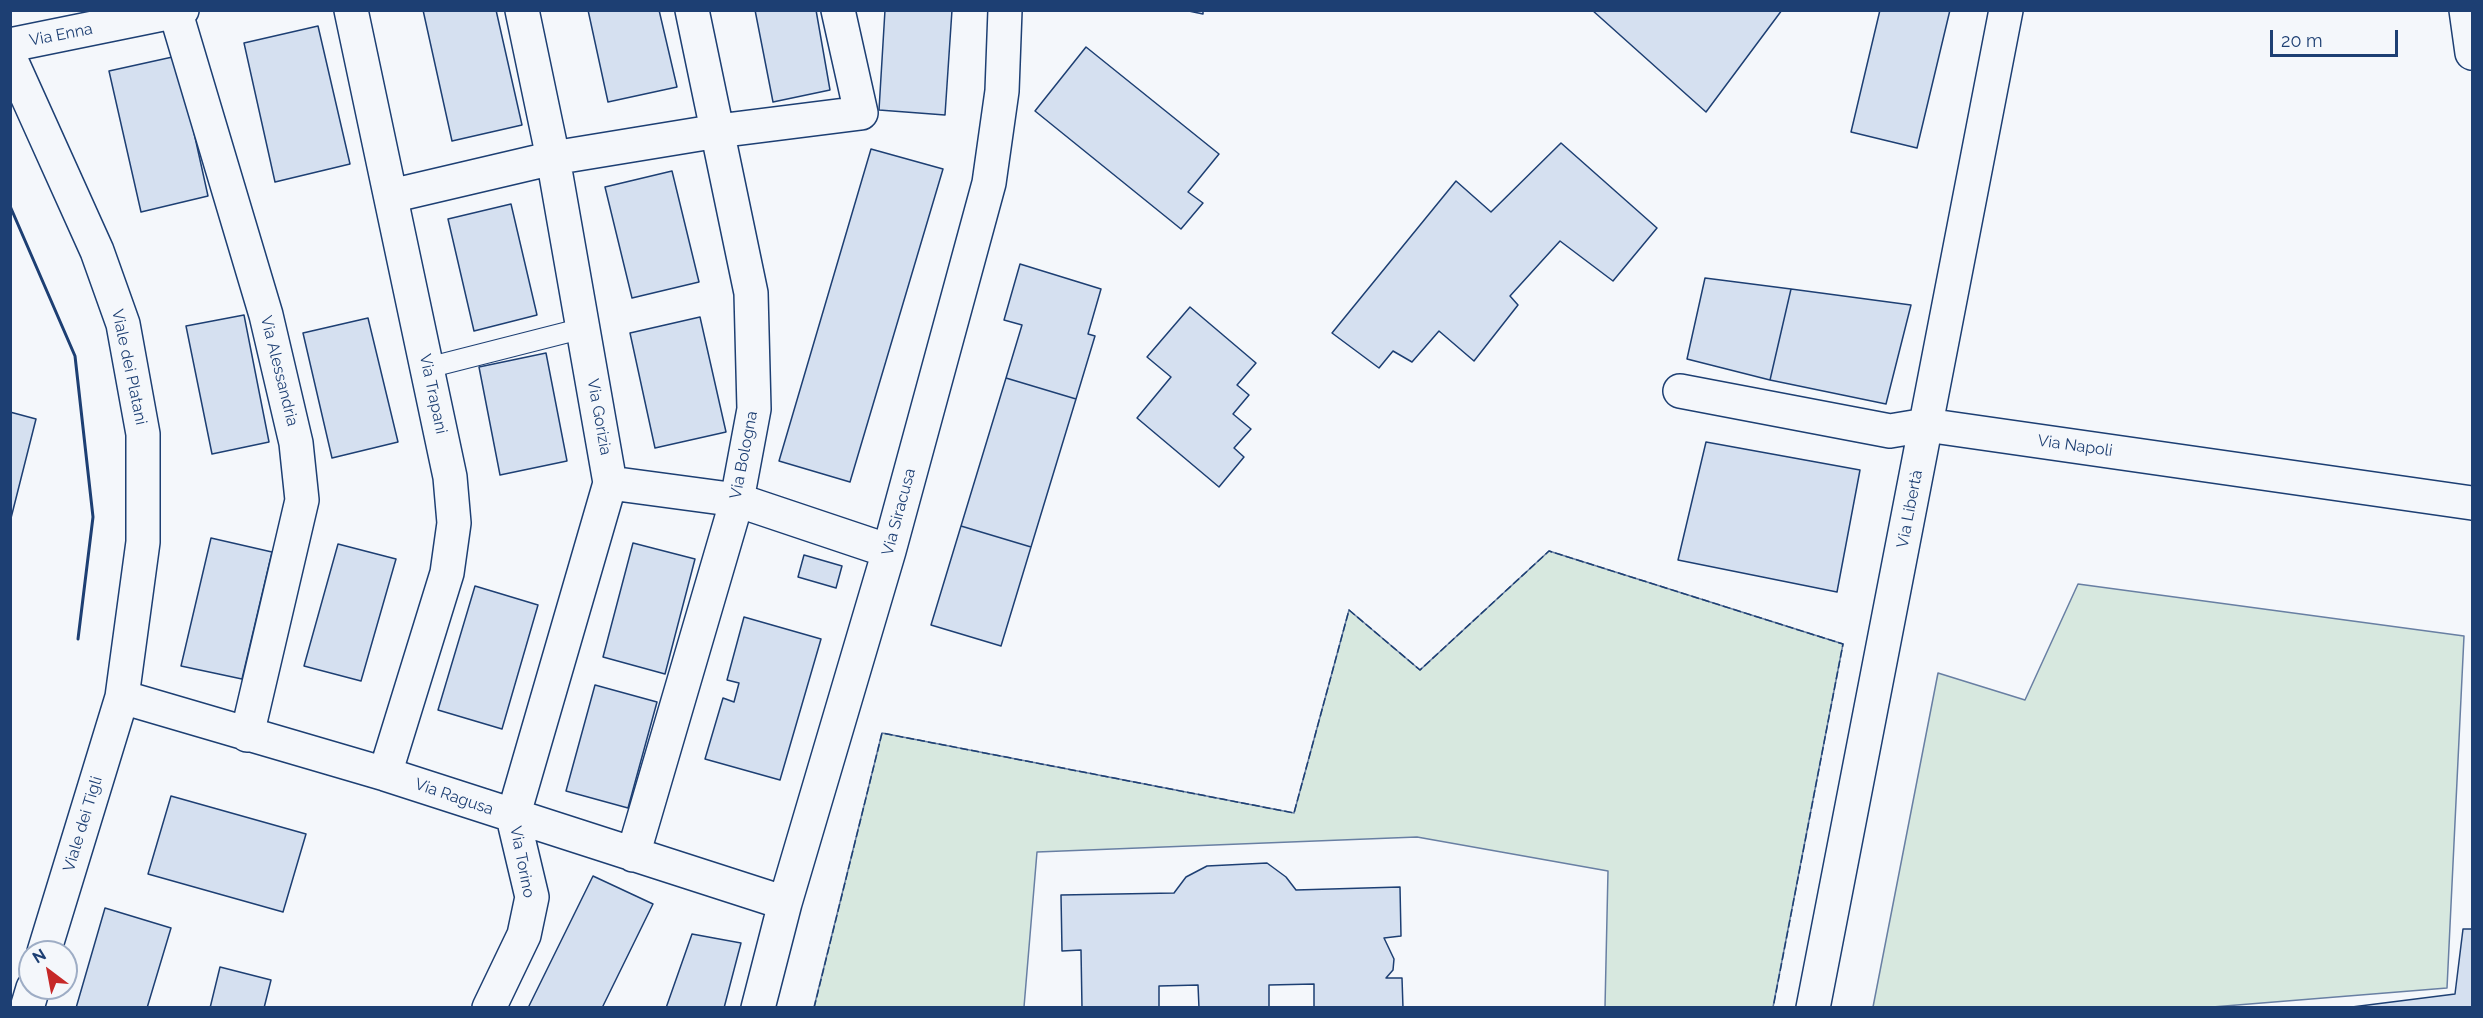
<!DOCTYPE html>
<html>
<head>
<meta charset="utf-8">
<style>
  body { margin:0 }
  #map { position:relative; width:2483px; height:1018px; overflow:hidden; background:#f4f7fb; font-family:Raleway,sans-serif }
  canvas { display:block }
  .frame { position:absolute; inset:0; border:12px solid #1d3f73; pointer-events:none }
  .north { position:absolute; left:18px; top:940px; width:60px; height:60px; box-sizing:border-box; background:#f4f7fb; border:2px solid #9eadc5; border-radius:50%; rotate:328deg; font-size:16px; font-weight:700; line-height:24px; text-align:center; color:#1d3f73 }
  .north::after { content:''; display:block; margin:auto; width:21px; height:27px; background:#c62828; clip-path:polygon(50% 0,100% 100%,50% 72%,0 100%) }
  .scale { position:absolute; left:2270px; top:30px; width:128px; height:27px; box-sizing:border-box; border:3px solid #1d3f73; border-top:0; padding-left:8px; font-size:18px; line-height:21px; white-space:nowrap; color:#1d3f73; -webkit-text-stroke:4px #f4f7fb; paint-order:stroke }
</style>
</head>
<body>
<div id="map">
<canvas width="2483" height="1018"></canvas>
<div class="frame"></div>
<div class="north">N</div>
<div class="scale">20 m</div>
</div>
<script>
const ctx = document.querySelector('canvas').getContext('2d');
ctx.lineJoin = 'round';
function paint(path, color) {
  ctx.fillStyle = color;
  ctx.fill(path, 'evenodd');
}
function strokePath(path, color, width, dash) {
  ctx.strokeStyle = color;
  ctx.lineWidth = width;
  ctx.lineCap = dash ? 'butt' : 'round';
  ctx.setLineDash(dash || []);
  ctx.stroke(path);
}
function write(font, color, halo, rows, align = 'center') {
  ctx.font = font + ' Raleway,sans-serif';
  ctx.lineWidth = 4.5;
  ctx.setLineDash([]);
  ctx.textBaseline = 'middle';
  ctx.strokeStyle = halo;
  ctx.fillStyle = color;
  for (const [text, x, y, turn = 0] of rows) {
    ctx.save();
    ctx.translate(x, y);
    ctx.rotate((+turn || 0) * Math.PI / 180);
    ctx.textAlign = isNaN(turn) ? turn : align;
    if (halo) ctx.strokeText(text, 0, 0);
    ctx.fillText(text, 0, 0);
    ctx.restore();
  }
}
const green = new Path2D(`
  M1549,551L1843,644L1773,1007H1605L1608,871L1417,837L1037,852L1024,1007H814L882,733L1294,813L1349,610L1420,670Z
  M2078,584L2464,636L2447,988L2200,1008L1873,1007L1938,673L2025,700Z`);
paint(green, '#d7e8df');
strokePath(green, '#687fa3', 1.5);
const building = new Path2D(`
  M423,10H496L522,125L452,141Z
  M588,10H659L677,87L608,102Z
  M755,10H816L830,90L773,102Z
  M885,10H952L945,115L879,110Z
  M1184,10H1203V14Z
  M1592,10H1782L1706,112Z
  M1880,10H1950L1917,148L1851,132Z
  M318,26L350,164L275,182L244,43Z
  M1086,47L1219,154L1188,192L1203,203L1181,229L1035,111Z
  M177,56L208,196L141,212L109,71Z
  M1561,143L1657,228L1613,281L1560,241L1510,296L1518,305L1474,361L1439,331L1412,362L1393,351L1379,368L1332,333L1456,181L1491,212Z
  M871,149L943,169L850,482L779,461Z
  M672,171L699,282L632,298L605,187Z
  M511,204L537,315L474,331L448,219Z
  M1020,264L1101,289L1088,334L1095,336L1076,399L1006,378L1022,325L1004,320Z
  M1705,278L1791,289L1770,380L1687,359Z
  M1791,289L1911,305L1886,404L1770,380Z
  M1190,307L1256,363L1237,385L1249,395L1233,414L1251,429L1234,448L1244,457L1219,487L1137,418L1171,377L1147,357Z
  M244,315L269,442L212,454L186,326Z
  M700,317L726,432L655,448L630,333Z
  M368,318L398,442L332,458L303,333Z
  M546,353L567,461L500,475L479,367Z
  M1006,378L1076,399L1031,547L961,526Z
  M10,412L36,419L10,522Z
  M1706,442L1860,470L1837,592L1678,560Z
  M961,526L1031,547L1001,646L931,625Z
  M211,538L272,552L242,679L181,666Z
  M633,543L695,559L665,674L603,657Z
  M338,544L396,559L361,681L304,666Z
  M804,555L842,566L836,588L798,577Z
  M475,586L538,605L502,729L438,710Z
  M744,617L821,639L780,780L705,759L723,698L734,702L739,683L727,680Z
  M595,685L657,702L628,808L566,791Z
  M171,796L306,834L283,912L148,874Z
  M1267,863L1286,877L1296,890L1400,887L1401,936L1384,938L1394,959L1393,970L1386,978H1402L1403,1008H1314V984L1269,985V1008H1199L1198,985L1159,986V1008H1082L1081,950L1062,951L1061,895L1174,893L1186,877L1207,866Z
  M593,876L653,904L602,1008H528Z
  M105,908L171,928L147,1008H76Z
  M2463,929H2472V1008H2344L2455,994Z
  M692,934L741,943L724,1008H666Z
  M220,967L271,980L264,1008H210Z`);
paint(building, '#d5e0f0');
strokePath(building, '#1d3f73', 1.5);
const service = new Path2D(`
  M427,368L584,328`);
const minor = new Path2D(`
  M175,10L266,315L296,443L302,500L247,735
  M351,10L450,477L454,523L447,573L385,774
  M2466,10L2472,53
  M10,45L182,10
  M10,58L97,251L123,324L143,434V542L122,697L44,952
  M391,196L553,158L718,131L861,113L838,10
  M1680,391L1890,431L1926,425L2472,503
  M610,483L737,500L889,551
  M122,697L385,774L785,903
  M633,855L737,500L754,409L751,293L692,10
  M27,1008L33,988
  M489,1008L524,935L532,897L513,817L610,483L553,158L522,10
  M758,1008L785,903L889,551L989,183L1002,91L1005,10
  M1813,1008L2006,10`);
strokePath(service, '#1d3f73', 22);
strokePath(minor, '#1d3f73', 36);
strokePath(service, '#f4f7fb', 20);
strokePath(minor, '#f4f7fb', 33);
strokePath(new Path2D(`
  M814,1008L882,733L1294,813L1349,610L1420,670L1549,551L1843,644L1773,1008`), '#1d3f73', 1.5, [8, 3]);
strokePath(new Path2D(`
  M10,206L75,356L93,517L78,639`), '#1d3f73', 3);
write('16px', '#1d3f73', '#f4f7fb', [
  ["Via Enna",61,35,-11],
  ["Viale dei Platani",129,367,78],
  ["Via Alessandria",279,371,76],
  ["Via Trapani",433,394,78],
  ["Via Gorizia",599,417,80],
  ["Via Napoli",2075,446,8],
  ["Via Bologna",744,455,-79],
  ["Via Libertà",1910,509,-79],
  ["Via Siracusa",899,512,-75],
  ["Via Ragusa",454,797,19],
  ["Viale dei Tigli",83,824,-73],
  ["Via Torino",522,862,79]
]);
</script>
</body>
</html>
